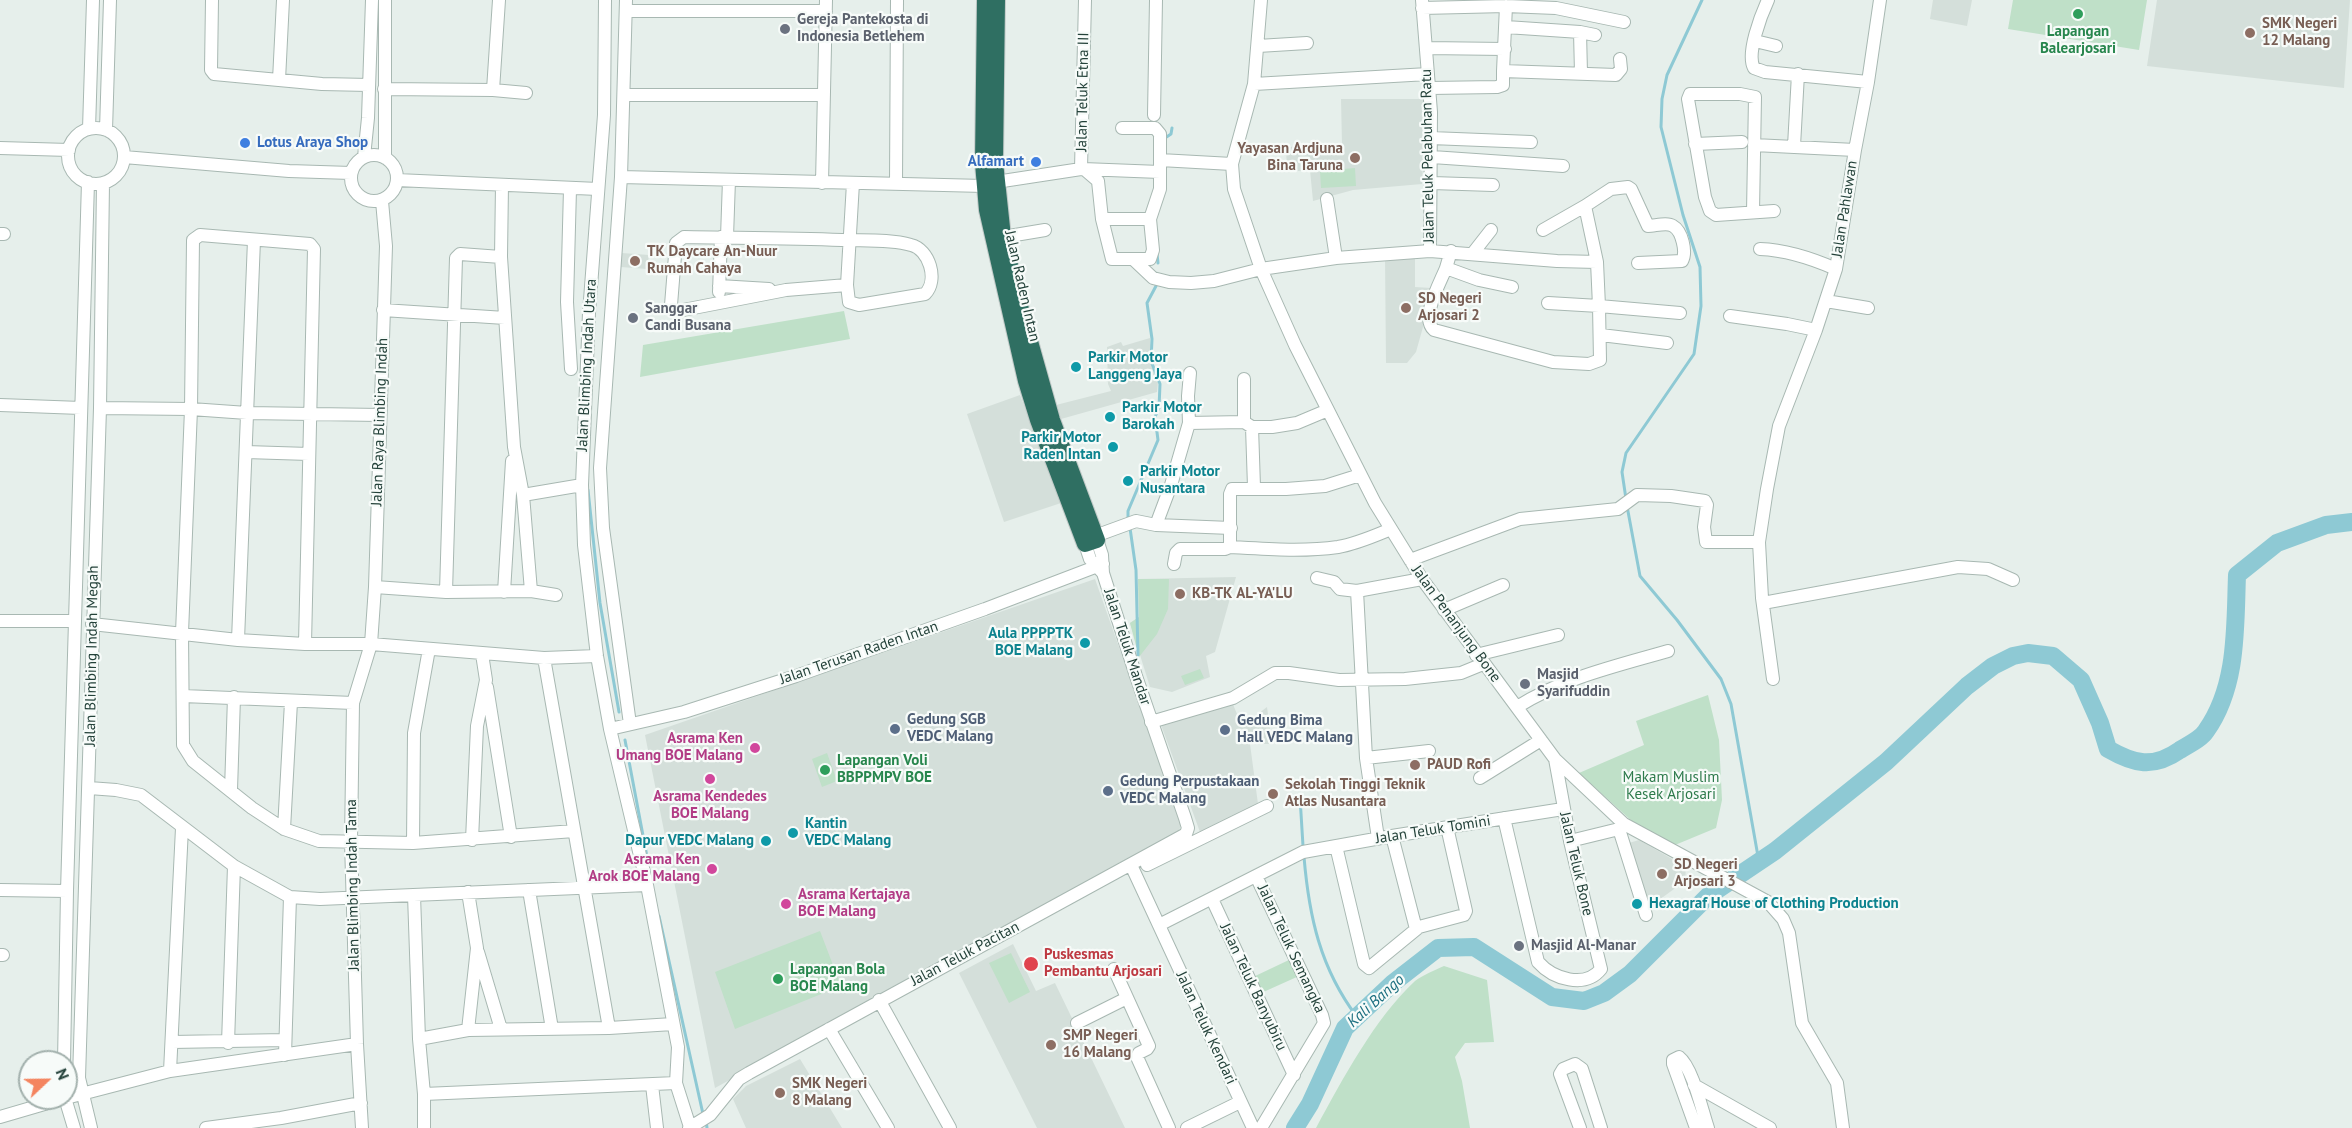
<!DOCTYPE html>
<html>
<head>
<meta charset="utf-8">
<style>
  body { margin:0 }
  #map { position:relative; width:2352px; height:1128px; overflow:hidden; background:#e6efeb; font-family:"PT Sans",sans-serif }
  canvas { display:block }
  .north { position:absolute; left:18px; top:1050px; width:60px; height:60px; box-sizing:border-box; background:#f7fbf9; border:2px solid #a3b1ad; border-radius:50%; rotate:68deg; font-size:16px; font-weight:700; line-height:24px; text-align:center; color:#24423a }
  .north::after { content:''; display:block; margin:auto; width:21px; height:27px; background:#f4845f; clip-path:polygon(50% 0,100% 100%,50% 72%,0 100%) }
</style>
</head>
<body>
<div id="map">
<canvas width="2352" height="1128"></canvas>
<div class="north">N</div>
</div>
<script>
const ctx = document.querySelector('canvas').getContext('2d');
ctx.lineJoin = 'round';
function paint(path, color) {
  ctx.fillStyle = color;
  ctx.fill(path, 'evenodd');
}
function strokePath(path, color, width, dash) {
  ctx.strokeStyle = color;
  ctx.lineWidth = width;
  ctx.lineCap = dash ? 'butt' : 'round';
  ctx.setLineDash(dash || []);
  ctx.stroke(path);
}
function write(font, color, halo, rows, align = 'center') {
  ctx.font = font + ' "PT Sans",sans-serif';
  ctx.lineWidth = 4.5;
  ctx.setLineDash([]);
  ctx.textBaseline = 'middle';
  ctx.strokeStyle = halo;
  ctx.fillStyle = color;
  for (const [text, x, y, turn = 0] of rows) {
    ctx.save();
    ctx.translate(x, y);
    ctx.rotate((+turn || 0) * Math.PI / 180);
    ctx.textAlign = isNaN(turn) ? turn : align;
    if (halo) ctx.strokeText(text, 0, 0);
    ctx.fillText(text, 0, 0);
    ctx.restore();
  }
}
paint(new Path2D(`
  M1933,0H1972L1967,26L1930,19Z
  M2157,0H2350L2344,88L2147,66Z
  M1341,99H1426L1422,184L1353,190L1313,201L1310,170L1287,172L1286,147L1342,144Z
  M622,253L649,255L647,269L621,267Z
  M1415,256V287L1431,288L1423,327L1416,352L1407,363H1386L1385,257Z
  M1150,338L1151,360L1158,382L1157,392L1061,419L1056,405L1111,391L1108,384L1107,347L1121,342L1123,346Z
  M1020,395L1061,503L1004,522L967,414Z
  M1236,577L1215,652L1206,656L1210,677L1172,692L1150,687L1130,623L1139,617L1138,579Z
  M1095,579L1181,823L1179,832L715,1088L645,735Z
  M1232,702L1242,726L1267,707L1272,744H1250L1258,804L1200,832L1160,722Z
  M1639,840L1686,867L1685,881L1648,908L1629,843Z
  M1013,944L1036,991L1055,983L1125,1128H1037L959,973Z
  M800,1059L842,1128H746L733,1099L746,1086Z`), '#d4dfda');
paint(new Path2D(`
  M2013,0H2147L2139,50L2008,29Z
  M1355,168L1356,186L1321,188L1320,171Z
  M844,311L850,339L640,377L643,345Z
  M1138,579H1169L1168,609L1157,634L1139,657L1130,623L1139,617Z
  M1200,669L1204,678L1185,685L1181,676Z
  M1708,695L1719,740L1722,800L1716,828L1675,845L1634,823L1579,773L1644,745L1636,721Z
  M827,753L837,781L822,787L812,759Z
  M820,931L841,986L735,1029L715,972Z
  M1011,953L1030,992L1009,1003L989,963Z
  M1291,959L1299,976L1259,994L1251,978Z
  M1444,966L1487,980L1494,1042L1465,1043L1455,1057L1462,1081L1470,1128H1316C1342,1080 1375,1018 1415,981C1423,975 1435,970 1444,966Z`), '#bfe0c8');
strokePath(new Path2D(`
  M1165,138L1171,134L1172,128
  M1157,254L1158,263
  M588,490L600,603L619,712
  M1626,499L1622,472L1626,453L1694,354L1701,306L1700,267L1683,215L1661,127L1662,99L1667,75L1702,0
  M1627,506L1640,576L1677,620L1721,679L1731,704L1759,862
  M1128,520V511L1158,440L1155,417L1159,408L1160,384L1151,361L1152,339L1147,303L1156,286
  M1130,528L1136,570L1138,655
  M625,740L648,862
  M1300,797L1303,846
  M1304,857C1309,916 1320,968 1357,1017
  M659,916L703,1114
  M706,1120L707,1128`), '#8ec9d4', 3);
strokePath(new Path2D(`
  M1295,1128L1310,1104L1345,1028L1393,983L1438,948L1474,947L1552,997L1584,1001L1604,993L1630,974L1708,896L1775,851L1886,762L1967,686L1993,666L2013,656L2028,653L2053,656L2081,680L2100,723L2108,749C2134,764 2153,769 2180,750C2188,745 2201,739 2206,731C2238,686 2235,627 2237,575L2277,543L2326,525L2352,522`), '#8ec9d4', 18);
const minor = new Path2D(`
  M212,0L211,70L214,74L322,84L369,85
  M605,0L604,115L589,313L582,485L584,545L597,656L610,729L647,885L678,1047L676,1083L690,1127
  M626,0L621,177L600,468L603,528L630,724
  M1261,0L1254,84L1232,164L1234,189L1261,269L1295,345L1375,503L1422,579L1555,759L1624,824L1768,902L1783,919L1789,933L1802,1023L1837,1083L1843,1128
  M1422,0L1431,112L1430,251
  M1768,0C1761,15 1746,54 1754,68L1765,72L1868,82
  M1422,8L1506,6L1556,8L1624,22
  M626,11H826
  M1506,27L1580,32L1581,73
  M1580,32L1595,35
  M1755,41L1776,46
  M1258,46L1307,43
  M1426,48L1505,49
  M1503,71L1506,6
  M279,80L283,0
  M1254,84L1428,74
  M1430,88L1497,87L1503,85V71L1616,75L1621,69L1620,59
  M384,89L493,90L526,93
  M493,90L499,0
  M625,95H824
  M1154,115L1156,0
  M68 156a28 28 0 1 1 56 0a28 28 0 1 1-56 0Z
  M89,129L93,0
  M106,130L110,0
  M1431,138L1531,142
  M1695,144L1742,142
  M1754,145L1855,150
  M1794,146L1798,74
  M0,148L69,150
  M351 178a23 23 0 1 1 46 0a23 23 0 1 1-46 0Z
  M124,157L289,171L351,173
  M364,157L368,118L372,0
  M1432,157L1563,166
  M385,158V0
  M1160,160L1232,164
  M1083,169L1160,172
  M1084,169L1098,181L1102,219L1112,259H1150L1153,250L1150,219L1160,189V134L1155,128H1122
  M621,177L984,186
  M397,180L598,189
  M996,182L1081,169L1085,0
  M822,183L826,0
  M1432,183L1493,185
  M896,184L897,0
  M502,185L501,257L514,447L523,495L531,591
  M570,189L567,302L571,369
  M1327,199L1336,258
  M1585,206L1611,189L1628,187L1631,189L1648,226C1655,226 1667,222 1673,226C1682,231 1687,252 1682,261L1638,263
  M1753,212L1755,97L1740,94H1690L1688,99L1705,197L1710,211L1716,215L1774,211
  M1102,219H1150
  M1543,230L1585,206L1597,262
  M0,234H4
  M727,237L729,180
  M1003,237L1045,230
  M1760,249C1787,250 1811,258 1836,269
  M1451,251L1446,268L1479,280L1512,287
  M1473,253L1491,230
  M1135,261L1153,278L1169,282L1191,283L1214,281L1261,269L1336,258L1430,251L1557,261L1597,262L1599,306L1680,313
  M1446,268C1440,283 1420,318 1434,330L1553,362L1589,364L1600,360L1599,306L1548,303
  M847,285L786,290L678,311L673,310L671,305L676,243L684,237C737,238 789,238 842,240C863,241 889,239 911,245C929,249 939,280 925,294L859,305L849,302L847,285L853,183
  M719,286L769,289
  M719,292L721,237
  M1826,301L1868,308
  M383,310L505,318
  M1730,316L1787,324L1816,330
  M1601,335L1667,343
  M0,405L81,408
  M100,408L191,409L247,413L380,415
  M1244,422V379
  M1189,423L1188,396L1190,373
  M1252,427L1254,487
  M246,452L309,454
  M523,495L582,485
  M1156,525L1171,485L1189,423L1244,422L1252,427H1272L1297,423L1328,410
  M1095,536L1136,521L1156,525L1231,528
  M1085,544L1090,559L1102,572
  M1230,547V494L1232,489H1286L1325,486L1360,475
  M1410,560L1520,519L1618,509L1637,495L1671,496L1705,501L1707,505L1704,527L1706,542H1759
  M1174,564L1176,553L1180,549H1225L1230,547C1265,549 1303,552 1338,547C1356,544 1374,536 1391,529
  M1317,578L1334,582L1340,589L1357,591L1422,579
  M375,587L446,592L531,591L556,595
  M1357,591L1366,758L1378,838
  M446,592L456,258L460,254L501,257
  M504,592L512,461
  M1763,603L1958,567L1988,569L2013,580
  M1444,610L1503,585
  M0,621H74
  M92,624L238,640L305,644H371L544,658L597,656
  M238,640L254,240
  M305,644L314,249L310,244L200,235L193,240L191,409L182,633L183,745L193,761L252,808L284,829L319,841L413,843L574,831
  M1476,655L1558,635
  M544,658L609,1028
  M1773,679L1762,598L1759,542L1767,489L1779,426L1816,330L1836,269L1855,150L1868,82L1880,0
  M487,687L511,837
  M183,696L353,703
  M1517,707C1563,678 1616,666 1668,651
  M1151,722L1233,698L1275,673H1289L1339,680L1405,679L1461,673L1483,664
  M610,729L684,712L796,676L985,609L1103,564
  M1366,758L1429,751
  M1480,778L1541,740
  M89,788L116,790L141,795L234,866L290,897L320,899L647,885
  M231,790L234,697
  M1504,818L1538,962C1553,979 1585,989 1601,969L1600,965L1570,841L1555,759
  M284,829L291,702
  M1619,829L1646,915
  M1392,836L1416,929
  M472,840L477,726L486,680L482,654
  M1570,841L1619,829L1624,825
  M413,843L414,733L429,649
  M1336,846L1364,964L1369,968L1419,927L1464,915L1466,911L1447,827
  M1131,865L1253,1128
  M1147,865L1267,806
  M1256,876L1322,1015L1324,1023L1261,1128
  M0,890L67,891
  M529,890L552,1029
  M468,892L477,948L468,1030
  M414,895L419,1039L424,1094V1128
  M1212,899L1294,1075
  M1159,925L1303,852L1392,836L1563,809
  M478,952L501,1029
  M0,955H3
  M1114,969L1149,1046L1147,1049L1139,1053L1137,1057L1169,1128
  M879,1000L950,1128
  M1077,1023L1127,998
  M829,1029L888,1128
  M419,1039L468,1030L609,1028L673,1024
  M172,1042L285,1040
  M228,1043L234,866
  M285,1055L290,897
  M64,1062L67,891L88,182
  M170,1071L182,828
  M652,1085L657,1128
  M1694,1085L1770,1128
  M424,1094L676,1083
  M65,1098L74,1128
  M66,1098L170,1071L357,1044
  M0,1117L65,1098
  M91,1128L79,1078L100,408L103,183
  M206,1128L281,1118L361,1103
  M362,1128L357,1044L351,842L353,703L371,644L375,587L386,246L382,201
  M689,1128L710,1115L739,1079L749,1073L1186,834L1188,828L1185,818L1136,676L1103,573L1102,555L1097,540
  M1187,1128L1240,1102
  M1580,1128L1560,1074L1563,1069L1575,1064L1582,1069L1601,1128
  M1696,1128L1673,1064V1060L1679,1057C1693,1068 1702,1111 1708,1128`);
const highway = new Path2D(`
  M985,0L983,163L987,210L1026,381L1038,420L1085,544L1097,540L1052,420L1020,306L1003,237L995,162L997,0`);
strokePath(minor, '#a8b8b2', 14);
strokePath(highway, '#c2cac8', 18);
strokePath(minor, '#fff', 12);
strokePath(highway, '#2f6f62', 16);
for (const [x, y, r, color] of [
  [2078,14,6,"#2e9e5b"],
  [785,29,6,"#6b7280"],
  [2250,33,6,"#8d6e63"],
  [245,143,6,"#3f7fe0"],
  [1355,158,6,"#8d6e63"],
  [1036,162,6,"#3f7fe0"],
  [635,261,6,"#8d6e63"],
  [1406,308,6,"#8d6e63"],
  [633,318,6,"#6b7280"],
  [1076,367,6,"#0f9aa8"],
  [1110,417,6,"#0f9aa8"],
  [1113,447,6,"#0f9aa8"],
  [1128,481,6,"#0f9aa8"],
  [1180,594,6,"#8d6e63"],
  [1085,643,6,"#0f9aa8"],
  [1525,684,6,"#6b7280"],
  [895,729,6,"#5c6f8a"],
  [1225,730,6,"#5c6f8a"],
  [755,748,6,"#d1479c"],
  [1415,765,6,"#8d6e63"],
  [825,770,6,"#2e9e5b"],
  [710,779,6,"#d1479c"],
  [1108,791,6,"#5c6f8a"],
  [1273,794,6,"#8d6e63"],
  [793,833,6,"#0f9aa8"],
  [766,841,6,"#0f9aa8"],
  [712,869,6,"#d1479c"],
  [1662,874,6,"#8d6e63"],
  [786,904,6,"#d1479c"],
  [1637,904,6,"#0f9aa8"],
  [1519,946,6,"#6b7280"],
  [1031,964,8,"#e0444e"],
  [778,979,6,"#2e9e5b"],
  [1051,1045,6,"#8d6e63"],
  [780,1093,6,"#8d6e63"]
]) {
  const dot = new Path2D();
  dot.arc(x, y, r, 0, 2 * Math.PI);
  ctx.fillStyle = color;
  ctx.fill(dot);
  strokePath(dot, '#f7fbf9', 2);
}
write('bold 15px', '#5b616d', '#f7fbf9', [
  ["Gereja Pantekosta di",797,20],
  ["Indonesia Betlehem",797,37],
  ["Sanggar",645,309],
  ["Candi Busana",645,326],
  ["Masjid",1537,675],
  ["Syarifuddin",1537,692],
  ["Masjid Al-Manar",1531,946]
], 'left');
write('bold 15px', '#785e54', '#f7fbf9', [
  ["SMK Negeri",2262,24],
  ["12 Malang",2262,41],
  ["Yayasan Ardjuna",1343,149,"right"],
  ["Bina Taruna",1343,166,"right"],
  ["TK Daycare An-Nuur",647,252],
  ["Rumah Cahaya",647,269],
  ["SD Negeri",1418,299],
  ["Arjosari 2",1418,316],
  ["KB-TK AL-YA'LU",1192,594],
  ["PAUD Rofi",1427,765],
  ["Sekolah Tinggi Teknik",1285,785],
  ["Atlas Nusantara",1285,802],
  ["SD Negeri",1674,865],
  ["Arjosari 3",1674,882],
  ["SMP Negeri",1063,1036],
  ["16 Malang",1063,1053],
  ["SMK Negeri",792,1084],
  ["8 Malang",792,1101]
], 'left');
write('bold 15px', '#27864d', '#f7fbf9', [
  ["Lapangan",2078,32,"center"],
  ["Balearjosari",2078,49,"center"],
  ["Lapangan Voli",837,761],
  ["BBPPMPV BOE",837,778],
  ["Lapangan Bola",790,970],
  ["BOE Malang",790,987]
], 'left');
write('15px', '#24423a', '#f7fbf9', [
  ["Jalan Teluk Etna III",1083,92,-89],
  ["Jalan Teluk Pelabuhan Ratu",1428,156,-91],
  ["Jalan Pahlawan",1845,209,-81],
  ["Jalan Raden Intan",1022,286,77],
  ["Jalan Blimbing Indah Utara",587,365,-87],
  ["Jalan Raya Blimbing Indah",380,422,-88],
  ["Jalan Penanjung Bone",1456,624,54],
  ["Jalan Teluk Mandar",1127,647,72],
  ["Jalan Terusan Raden Intan",859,653,-19],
  ["Jalan Blimbing Indah Megah",92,656,-89],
  ["Jalan Teluk Tomini",1433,830,-9],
  ["Jalan Teluk Bone",1576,864,77],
  ["Jalan Blimbing Indah Tama",353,885,-91],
  ["Jalan Teluk Semangka",1291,949,65],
  ["Jalan Teluk Pacitan",965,954,-28],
  ["Jalan Teluk Banyubiru",1253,987,65],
  ["Jalan Teluk Kendari",1206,1028,65]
]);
write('bold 15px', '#366cbe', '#f7fbf9', [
  ["Lotus Araya Shop",257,143],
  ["Alfamart",1024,162,"right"]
], 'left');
write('bold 15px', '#0d838f', '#f7fbf9', [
  ["Parkir Motor",1088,358],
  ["Langgeng Jaya",1088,375],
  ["Parkir Motor",1122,408],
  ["Barokah",1122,425],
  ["Parkir Motor",1101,438,"right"],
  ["Raden Intan",1101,455,"right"],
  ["Parkir Motor",1140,472],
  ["Nusantara",1140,489],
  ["Aula PPPPTK",1073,634,"right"],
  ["BOE Malang",1073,651,"right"],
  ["Kantin",805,824],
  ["VEDC Malang",805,841],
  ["Dapur VEDC Malang",754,841,"right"],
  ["Hexagraf House of Clothing Production",1649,904]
], 'left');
write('bold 15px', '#4e5e75', '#f7fbf9', [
  ["Gedung SGB",907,720],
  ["VEDC Malang",907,737],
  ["Gedung Bima",1237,721],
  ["Hall VEDC Malang",1237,738],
  ["Gedung Perpustakaan",1120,782],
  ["VEDC Malang",1120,799]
], 'left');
write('bold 15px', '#b23c85', '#f7fbf9', [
  ["Asrama Ken",743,739],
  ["Umang BOE Malang",743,756],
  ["Asrama Kendedes",710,797,"center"],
  ["BOE Malang",710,814,"center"],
  ["Asrama Ken",700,860],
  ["Arok BOE Malang",700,877],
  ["Asrama Kertajaya",798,895,"left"],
  ["BOE Malang",798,912,"left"]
], 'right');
write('15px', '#2d7a4b', '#f7fbf9', [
  ["Makam Muslim",1671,778],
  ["Kesek Arjosari",1671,795]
]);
write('bold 15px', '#be3a42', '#f7fbf9', [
  ["Puskesmas",1044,955],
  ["Pembantu Arjosari",1044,972]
], 'left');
write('italic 16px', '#1c6f80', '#f7fbf9', [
  ["Kali Bango",1376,1001,-42]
]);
</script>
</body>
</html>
